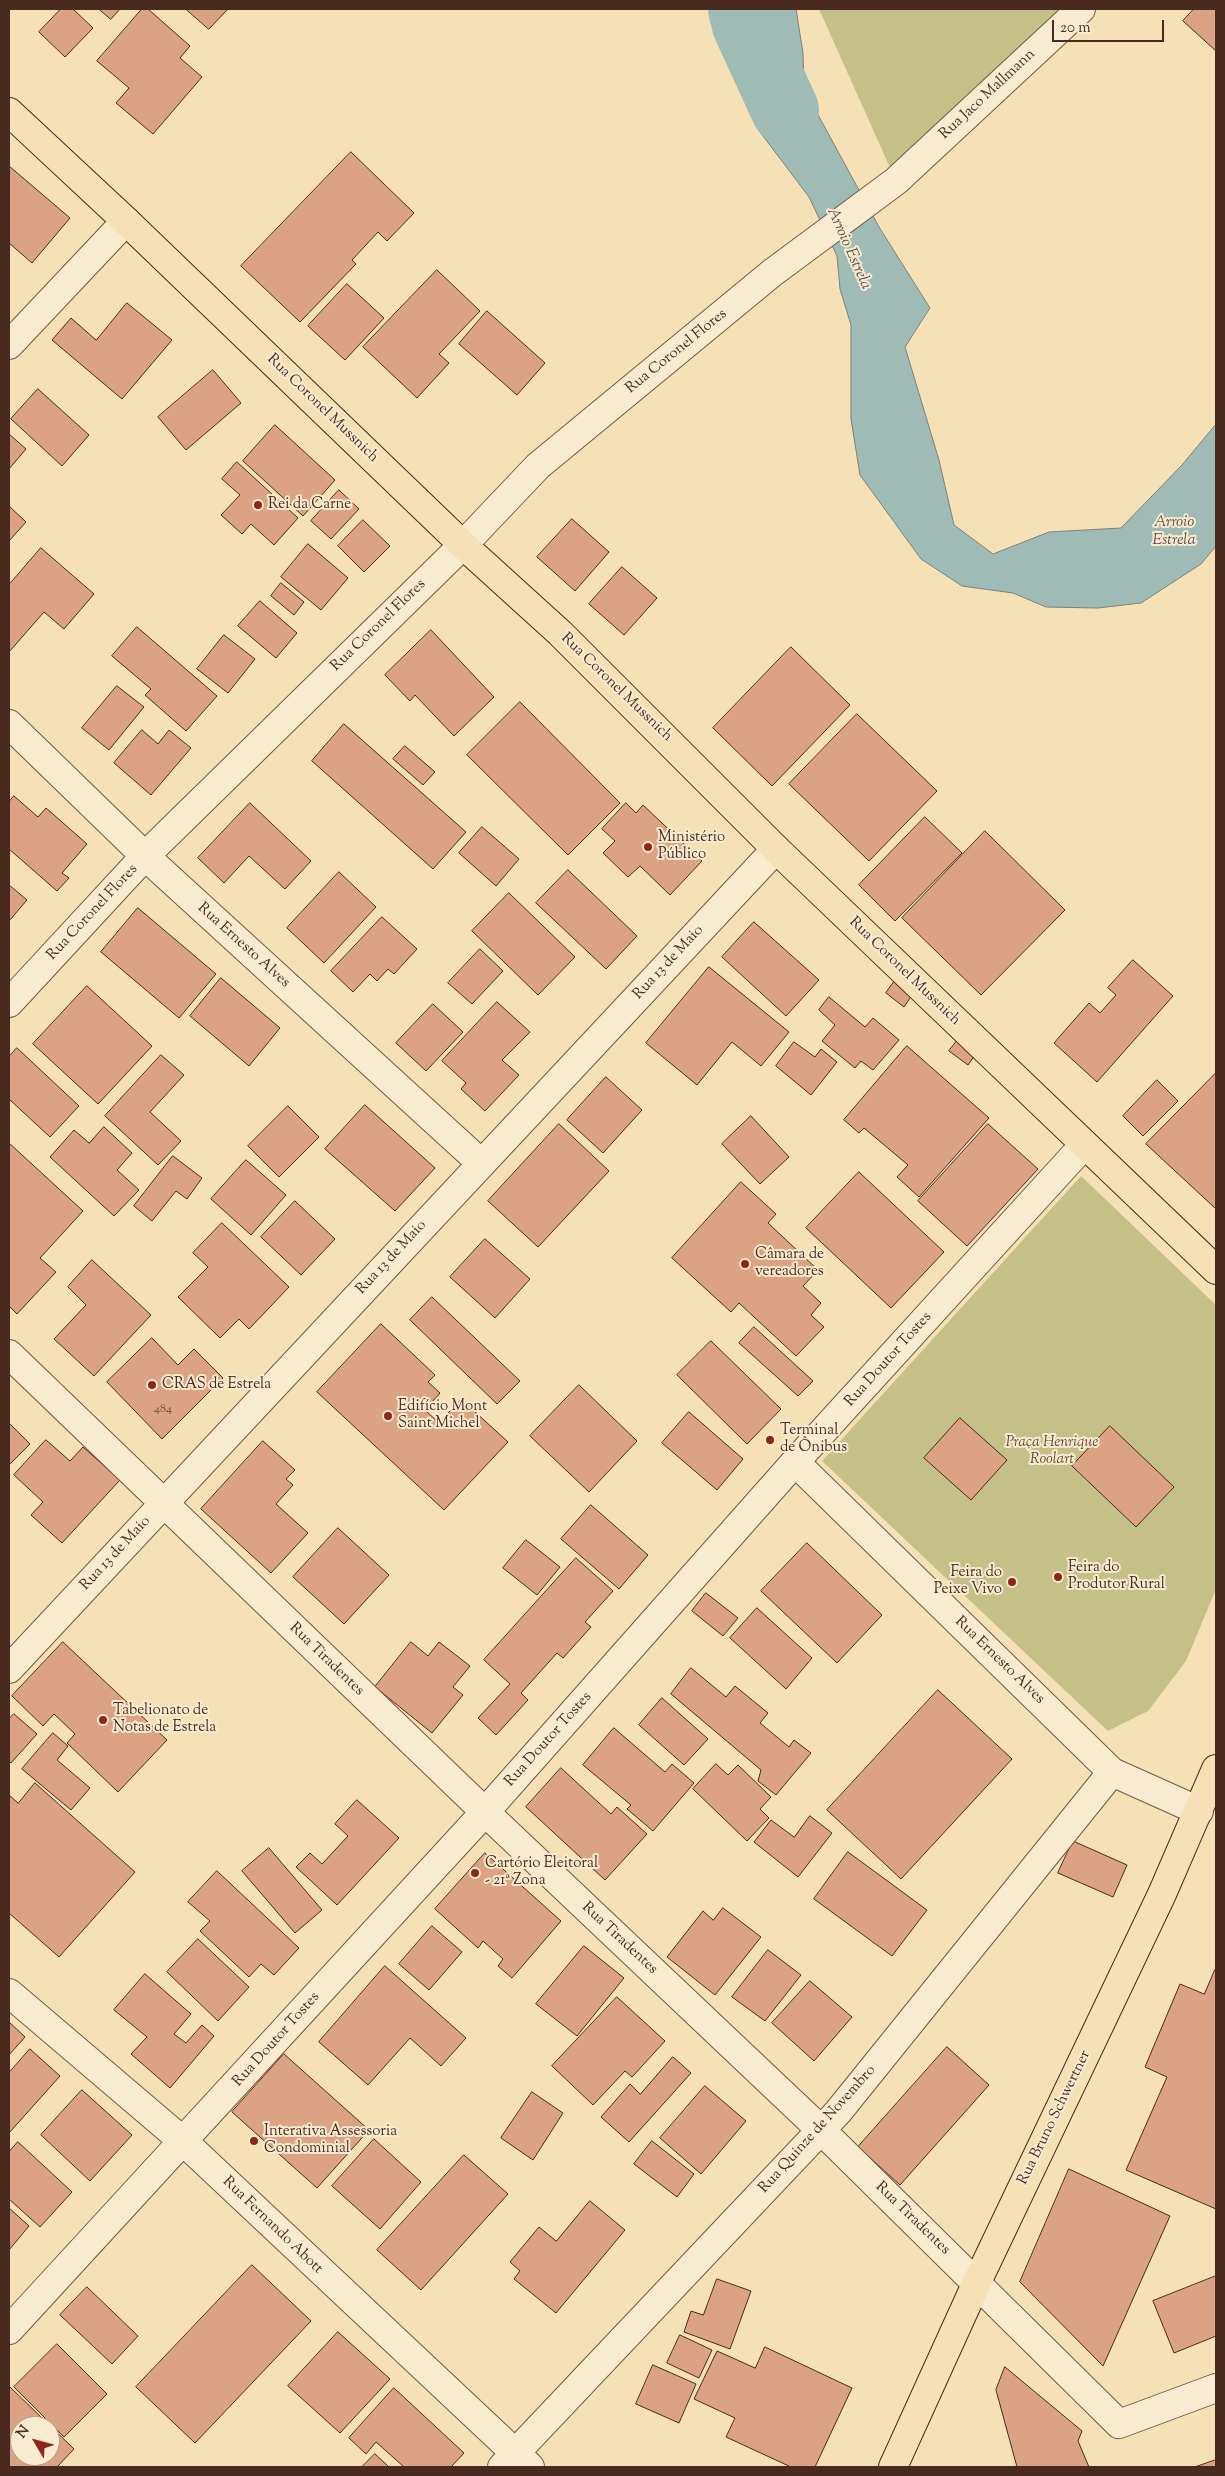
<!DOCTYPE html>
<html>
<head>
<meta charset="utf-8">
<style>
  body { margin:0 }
  #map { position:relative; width:1225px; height:2476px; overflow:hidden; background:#f6e0b5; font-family:"Sorts Mill Goudy",serif }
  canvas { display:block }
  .frame { position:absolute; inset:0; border:10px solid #482a1e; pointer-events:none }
  .north { position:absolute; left:10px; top:2416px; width:50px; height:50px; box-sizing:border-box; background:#f9ebcf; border:1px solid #b29e88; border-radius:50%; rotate:307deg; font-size:14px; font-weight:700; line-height:20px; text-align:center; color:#482a1e }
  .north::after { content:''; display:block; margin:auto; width:18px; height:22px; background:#8f2418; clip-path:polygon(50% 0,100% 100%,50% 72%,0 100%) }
  .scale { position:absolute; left:1052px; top:20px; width:112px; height:22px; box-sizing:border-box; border:2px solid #482a1e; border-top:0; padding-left:6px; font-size:15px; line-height:18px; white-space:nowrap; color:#482a1e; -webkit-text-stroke:4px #f9ebcf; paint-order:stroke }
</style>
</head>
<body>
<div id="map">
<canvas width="1225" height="2476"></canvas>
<div class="frame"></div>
<div class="north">N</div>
<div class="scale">20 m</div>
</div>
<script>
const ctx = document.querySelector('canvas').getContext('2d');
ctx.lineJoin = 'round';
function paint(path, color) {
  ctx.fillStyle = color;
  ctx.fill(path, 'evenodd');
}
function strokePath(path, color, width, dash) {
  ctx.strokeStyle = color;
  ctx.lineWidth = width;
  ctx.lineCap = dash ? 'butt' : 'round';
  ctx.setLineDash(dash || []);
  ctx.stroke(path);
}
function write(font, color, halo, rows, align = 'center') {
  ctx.font = font + ' "Sorts Mill Goudy",serif';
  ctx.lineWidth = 4;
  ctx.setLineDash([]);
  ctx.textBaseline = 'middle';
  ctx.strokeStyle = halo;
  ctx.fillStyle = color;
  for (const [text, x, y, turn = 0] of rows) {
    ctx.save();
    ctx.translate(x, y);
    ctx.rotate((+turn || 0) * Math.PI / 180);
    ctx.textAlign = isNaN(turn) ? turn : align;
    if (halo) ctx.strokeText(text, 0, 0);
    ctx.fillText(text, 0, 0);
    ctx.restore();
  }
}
paint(new Path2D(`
  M819,9H1081L896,181Z
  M1081,1176L1216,1305V1589L1186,1661L1148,1711L1108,1731L822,1461Z`), '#c4c088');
const water = new Path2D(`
  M749,9H796L803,53L804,89L879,227L930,308L905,347L939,460L954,525L993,554L1049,532L1121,528L1182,465L1216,424V546L1201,564L1141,603L1098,608L1046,607L1013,593L962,586L921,559L860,475L851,419V325L840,289L837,256L809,197L760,132L743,45Z`);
paint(water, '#9fbbb6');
strokePath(water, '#7c8179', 1);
strokePath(new Path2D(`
  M742,9L746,25L785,110`), '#9fbbb6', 68);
const building = new Path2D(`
  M61,9H73L93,28L65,57L39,32Z
  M99,9H120L111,19Z
  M142,9H148L190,46L180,58L202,77L153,134L116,103L129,88L97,61Z
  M186,9H228L209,29Z
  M1194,9H1216V51L1183,21Z
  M351,152L414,213L387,241L378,232L352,260L356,264L300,322L241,266Z
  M9,166L70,218L32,263L9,243Z
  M437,270L480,311L439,354L449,363L417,398L363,347Z
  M347,284L384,318L345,360L308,326Z
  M127,303L172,340L122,399L52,340L71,318L96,340Z
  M487,311L545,363L517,395L459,344Z
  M213,370L241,403L186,450L158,417Z
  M38,389L89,435L62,466L11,419Z
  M275,425L335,480L303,516L243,461Z
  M9,434L26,449L9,469Z
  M237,462L298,518L274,545L251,524L242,534L221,515L240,495L222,479Z
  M339,490L359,509L331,539L311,521Z
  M10,507L26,522L9,541V509Z
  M572,519L609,552L575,591L537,557Z
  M363,520L390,546L364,572L338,546Z
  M308,544L348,578L321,610L281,577Z
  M41,548L94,594L64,629L44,612L9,652V585Z
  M622,567L657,598L624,635L589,604Z
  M281,583L304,602L294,615L271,596Z
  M260,601L297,633L276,658L238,626Z
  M137,627L217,696L186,731L145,695L151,689L112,656Z
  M431,630L494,697L454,736L415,695L410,701L385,675Z
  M224,635L255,659L228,693L197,669Z
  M791,647L850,705L772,786L713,728Z
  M117,686L144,707L109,750L82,728Z
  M520,702L620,803L568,855L467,755Z
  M857,714L937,791L869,861L789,784Z
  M344,724L466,832L433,869L312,761Z
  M142,730L158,744L169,730L191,748L151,795L114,763Z
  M405,746L435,772L423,785L393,759Z
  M14,796L38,817L46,808L87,844L62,873L69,878L57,891L9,849V802Z
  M250,803L311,861L285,889L249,856L224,883L198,858Z
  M626,803L636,813L643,805L702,861L670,895L640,866L628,877L603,853L615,841L602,829Z
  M925,817L962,853L895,921L859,885Z
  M482,827L519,859L496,886L459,853Z
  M985,831L1065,910L981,995L902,918Z
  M568,870L637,936L606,969L536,903Z
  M339,872L376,907L324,963L287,928Z
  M9,885L27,900L9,921Z
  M509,893L575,957L538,995L472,931Z
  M138,908L216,974L179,1018L101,952Z
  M382,917L417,949L394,974L388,969L377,981L370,974L353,992L331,971Z
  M754,922L819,980L786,1016L722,957Z
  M480,949L503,971L472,1004L448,983Z
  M1133,960L1173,996L1097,1082L1054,1043L1089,1003L1100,1013L1116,995L1108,988Z
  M709,967L789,1032L761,1066L732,1042L697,1085L646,1043Z
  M221,978L280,1028L249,1066L190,1016Z
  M894,982L912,995L904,1007L886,993Z
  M87,986L152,1046L98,1104L33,1044Z
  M829,997L865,1027L873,1018L899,1040L873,1070L861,1061L855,1068L822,1041L835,1025L819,1010Z
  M497,1002L530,1032L502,1060L519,1075L485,1111L461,1089L466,1083L442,1061Z
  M433,1004L463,1032L426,1071L396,1043Z
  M957,1041L975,1055L968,1065L949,1051Z
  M794,1042L815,1057L821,1049L837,1062L811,1095L776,1066Z
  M907,1046L989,1118L919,1197L897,1177L908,1165L864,1128L859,1133L844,1120Z
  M17,1048L79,1106L50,1137L9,1099V1057Z
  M161,1055L184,1075L150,1112L181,1141L158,1165L105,1116Z
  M1216,1073V1209L1146,1144Z
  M606,1077L642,1110L603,1153L567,1120Z
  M1157,1080L1178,1101L1143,1136L1123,1116Z
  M365,1105L435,1168L395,1211L325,1149Z
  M288,1106L319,1137L279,1177L248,1146Z
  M751,1116L789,1157L760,1184L722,1144Z
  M559,1124L609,1171L538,1247L488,1201Z
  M988,1124L1038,1169L967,1246L918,1201Z
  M104,1127L132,1153L117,1170L139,1190L114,1216L50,1157L74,1130L89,1143Z
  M9,1143L83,1211L40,1258L56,1272L17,1314L9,1306Z
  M173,1156L202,1178L187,1199L176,1191L152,1221L134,1206Z
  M246,1160L286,1195L251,1235L211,1199Z
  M859,1172L944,1252L891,1308L806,1228Z
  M741,1182L776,1214L768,1223L818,1270L803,1286L821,1303L811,1315L824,1327L796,1356L739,1303L731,1312L672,1258Z
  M295,1201L335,1239L301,1275L261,1237Z
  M222,1223L289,1287L249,1329L239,1319L220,1338L178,1297L208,1267L193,1253Z
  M485,1239L530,1279L495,1318L450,1277Z
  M92,1260L151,1315L94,1376L54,1339L86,1305L68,1287Z
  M432,1297L520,1381L497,1404L410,1320Z
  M381,1324L435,1375L428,1382L440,1393L425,1410L439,1423L461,1399L508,1442L444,1510L317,1392Z
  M754,1327L813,1381L798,1396L739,1343Z
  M152,1338L178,1365L194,1349L223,1378L162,1439L107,1382Z
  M711,1341L781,1409L747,1444L677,1375Z
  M579,1385L637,1441L589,1492L530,1436Z
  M689,1412L743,1459L717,1490L662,1443Z
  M960,1418L1007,1460L971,1500L924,1458Z
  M9,1423L30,1444L9,1465Z
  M1110,1426L1174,1487L1136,1527L1072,1466Z
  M46,1440L70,1461L83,1447L120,1480L62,1543L31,1515L43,1502L14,1475Z
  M263,1441L295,1470L286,1479L293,1485L276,1504L308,1533L271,1573L201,1509Z
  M591,1505L648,1555L619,1589L561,1539Z
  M338,1528L389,1575L344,1624L293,1577Z
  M526,1540L560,1567L537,1595L503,1568Z
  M807,1543L882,1615L837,1663L761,1591Z
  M576,1558L613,1591L585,1622L591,1627L563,1658L557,1653L521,1693L528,1700L496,1735L478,1718L510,1684L484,1660Z
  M706,1593L738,1618L723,1636L692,1611Z
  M757,1608L812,1658L786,1689L730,1638Z
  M63,1642L167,1740L118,1792L67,1743L75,1734L54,1714L43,1726L12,1696Z
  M411,1642L428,1656L439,1642L470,1666L453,1687L463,1695L432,1733L375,1687Z
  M691,1668L726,1697L735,1686L768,1713L760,1723L789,1747L794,1740L811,1753L776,1795L758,1781L761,1770L671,1694Z
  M938,1690L1012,1759L901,1879L827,1810Z
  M662,1698L708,1739L684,1765L639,1725Z
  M14,1714L37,1734L11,1763L9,1761V1719Z
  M614,1728L665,1772L672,1764L694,1783L653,1831L627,1809L631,1805L583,1765Z
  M53,1733L68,1746L57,1760L90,1788L71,1810L22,1769Z
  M716,1764L728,1775L738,1765L771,1797L760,1809L769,1818L747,1841L693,1789Z
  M561,1768L611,1814L617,1807L647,1834L605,1880L526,1807Z
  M35,1783L135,1872L59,1957L9,1913V1795L18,1803Z
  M357,1800L399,1838L337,1905L296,1867L310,1853L322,1864L348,1836L335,1824Z
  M810,1816L832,1833L798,1877L754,1842L771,1820L794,1837Z
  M1073,1841L1127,1865L1113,1897L1058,1873Z
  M269,1848L322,1910L295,1933L242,1871Z
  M848,1852L927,1910L892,1956L814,1899Z
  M485,1853L561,1921L512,1978L498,1966L503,1959L483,1941L478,1948L435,1909Z
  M217,1871L299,1948L274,1975L261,1964L249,1977L200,1931L210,1921L188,1902Z
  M723,1908L761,1937L715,1995L667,1957L703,1911L713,1920Z
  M432,1926L462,1952L429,1990L399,1964Z
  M198,1939L249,1987L218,2021L167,1972Z
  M584,1946L624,1978L577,2036L536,2004Z
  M768,1950L801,1975L765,2021L732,1997Z
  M385,1966L466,2038L441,2066L410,2038L368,2085L319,2042Z
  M1215,1970L1216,1971V2209L1126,2170L1167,2077L1145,2067L1180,1984L1204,1994Z
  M145,1974L191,2014L174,2034L186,2043L202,2025L214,2036L170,2088L131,2054L147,2037L114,2010Z
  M810,1981L852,2017L814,2061L772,2023Z
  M617,1997L665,2041L632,2077L625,2071L593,2105L552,2066Z
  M9,2022L25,2037L9,2055Z
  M947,2047L989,2085L900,2185L858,2147Z
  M30,2049L60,2076L9,2133V2073Z
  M284,2054L369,2130L317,2188L232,2112Z
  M673,2057L691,2073L629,2142L601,2117L630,2084L640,2094Z
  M705,2086L746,2121L701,2174L660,2138Z
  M82,2090L132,2135L90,2181L41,2135Z
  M532,2092L563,2113L533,2160L501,2138Z
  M374,2139L421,2182L380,2229L332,2186Z
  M652,2141L694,2174L677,2197L634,2164Z
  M18,2142L72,2192L40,2227L9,2199V2152Z
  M464,2155L508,2194L421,2290L377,2250Z
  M1069,2169L1170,2216L1103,2366L1020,2282Z
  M590,2201L625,2230L556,2313L514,2279L520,2271L510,2262L539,2227L556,2241Z
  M9,2208L29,2226L9,2250Z
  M252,2265L311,2321L195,2443L136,2387Z
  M1216,2276V2336L1174,2353L1153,2301Z
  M717,2279L751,2291L730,2349L684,2332L691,2311L703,2315Z
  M87,2287L138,2336L112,2364L60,2315Z
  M338,2332L390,2379L340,2433L288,2386Z
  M680,2335L712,2350L699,2378L667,2363Z
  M57,2344L107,2394L64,2437L14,2387Z
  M765,2347L852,2388L815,2467H791L726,2437L735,2418L694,2399L717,2351L755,2368Z
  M653,2365L696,2384L679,2423L636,2404Z
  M1005,2367L1082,2431L1078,2441L1089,2467H1017L996,2390Z
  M9,2386L74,2449L57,2467H9ZM20,2426H50V2456H20Z
  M394,2388L464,2453L451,2467H404L376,2442L366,2454L349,2438Z
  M375,2454L389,2467H362Z
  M1216,2460V2467H1195Z`);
paint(building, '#dca284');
strokePath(building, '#482a1e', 1);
const minor = new Path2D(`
  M9,345L126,221
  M9,724L145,856L481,1163
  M9,1003L145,856L463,545L538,466L772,273L896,181L1081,9
  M9,1354L485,1812L822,2131L1119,2424L1216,2388
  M795,1462L1112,1772L1199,1811
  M9,1669L776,849
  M9,1993L184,2142L530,2467
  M9,2330L485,1812L795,1462L1084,1145
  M502,2467L838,2112L1112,1772`);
const major = new Path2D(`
  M9,112L126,221L463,545L560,633L776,849L1216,1270
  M893,2467L977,2282L1162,1894L1216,1769`);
strokePath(minor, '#745844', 30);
strokePath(major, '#482a1e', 30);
strokePath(minor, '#f9ebcf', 28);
strokePath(major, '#f6e0b5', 28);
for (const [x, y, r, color] of [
  [258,505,5,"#8f2418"],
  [648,847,5,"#8f2418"],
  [745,1264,5,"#8f2418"],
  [152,1385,5,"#8f2418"],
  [388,1416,5,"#8f2418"],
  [770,1440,5,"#8f2418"],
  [1058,1577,5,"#8f2418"],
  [1012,1582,5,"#8f2418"],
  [103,1720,5,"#8f2418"],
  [475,1873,5,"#8f2418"],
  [254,2141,5,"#8f2418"]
]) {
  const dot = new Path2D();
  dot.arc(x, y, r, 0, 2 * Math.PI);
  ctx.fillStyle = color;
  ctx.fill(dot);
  strokePath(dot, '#f9ebcf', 2);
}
write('12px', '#6d4838', null, [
  ["484",163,1410]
]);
write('15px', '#482a1e', '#f9ebcf', [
  ["Rua Jaco Mallmann",988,95,-43],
  ["Rua Coronel Flores",677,352,-39],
  ["Rua Coronel Mussnich",322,409,44],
  ["Rua Coronel Flores",379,626,-44],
  ["Rua Coronel Mussnich",616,688,44],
  ["Rua Coronel Flores",93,913,-47],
  ["Rua Ernesto Alves",243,946,42],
  ["Rua 13 de Maio",669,963,-47],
  ["Rua Coronel Mussnich",904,972,44],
  ["Rua 13 de Maio",392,1258,-47],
  ["Rua Doutor Tostes",889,1360,-48],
  ["Rua 13 de Maio",116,1554,-47],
  ["Rua Tiradentes",326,1660,44],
  ["Rua Ernesto Alves",999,1661,44],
  ["Rua Doutor Tostes",549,1740,-48],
  ["Rua Tiradentes",619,1939,43],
  ["Rua Doutor Tostes",277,2040,-48],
  ["Rua Bruno Schwertner",1055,2118,-64],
  ["Rua Quinze de Novembro",818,2130,-48],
  ["Rua Tiradentes",912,2219,44],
  ["Rua Fernando Abott",272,2226,44]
]);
write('15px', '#482a1e', '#f9ebcf', [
  ["Rei da Carne",268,505],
  ["Ministério",658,838],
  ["Público",658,855],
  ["Câmara de",755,1255],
  ["vereadores",755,1272],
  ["CRAS de Estrela",162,1385],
  ["Edifício Mont",398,1407],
  ["Saint Michel",398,1424],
  ["Terminal",780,1431],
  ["de Ônibus",780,1448],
  ["Feira do",1068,1568],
  ["Produtor Rural",1068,1585],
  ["Feira do",1002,1573,"right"],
  ["Peixe Vivo",1002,1590,"right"],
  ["Tabelionato de",113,1711],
  ["Notas de Estrela",113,1728],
  ["Cartório Eleitoral",485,1864],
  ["- 21ª Zona",485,1881],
  ["Interativa Assessoria",264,2132],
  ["Condominial",264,2149]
], 'left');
write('italic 15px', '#614833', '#f9ebcf', [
  ["Praça Henrique",1052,1443],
  ["Roolart",1052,1460]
]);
write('italic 16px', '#5e4e44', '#f9ebcf', [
  ["Arroio Estrela",848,249,66],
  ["Arroio",1174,523],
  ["Estrela",1174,541]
]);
</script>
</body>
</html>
